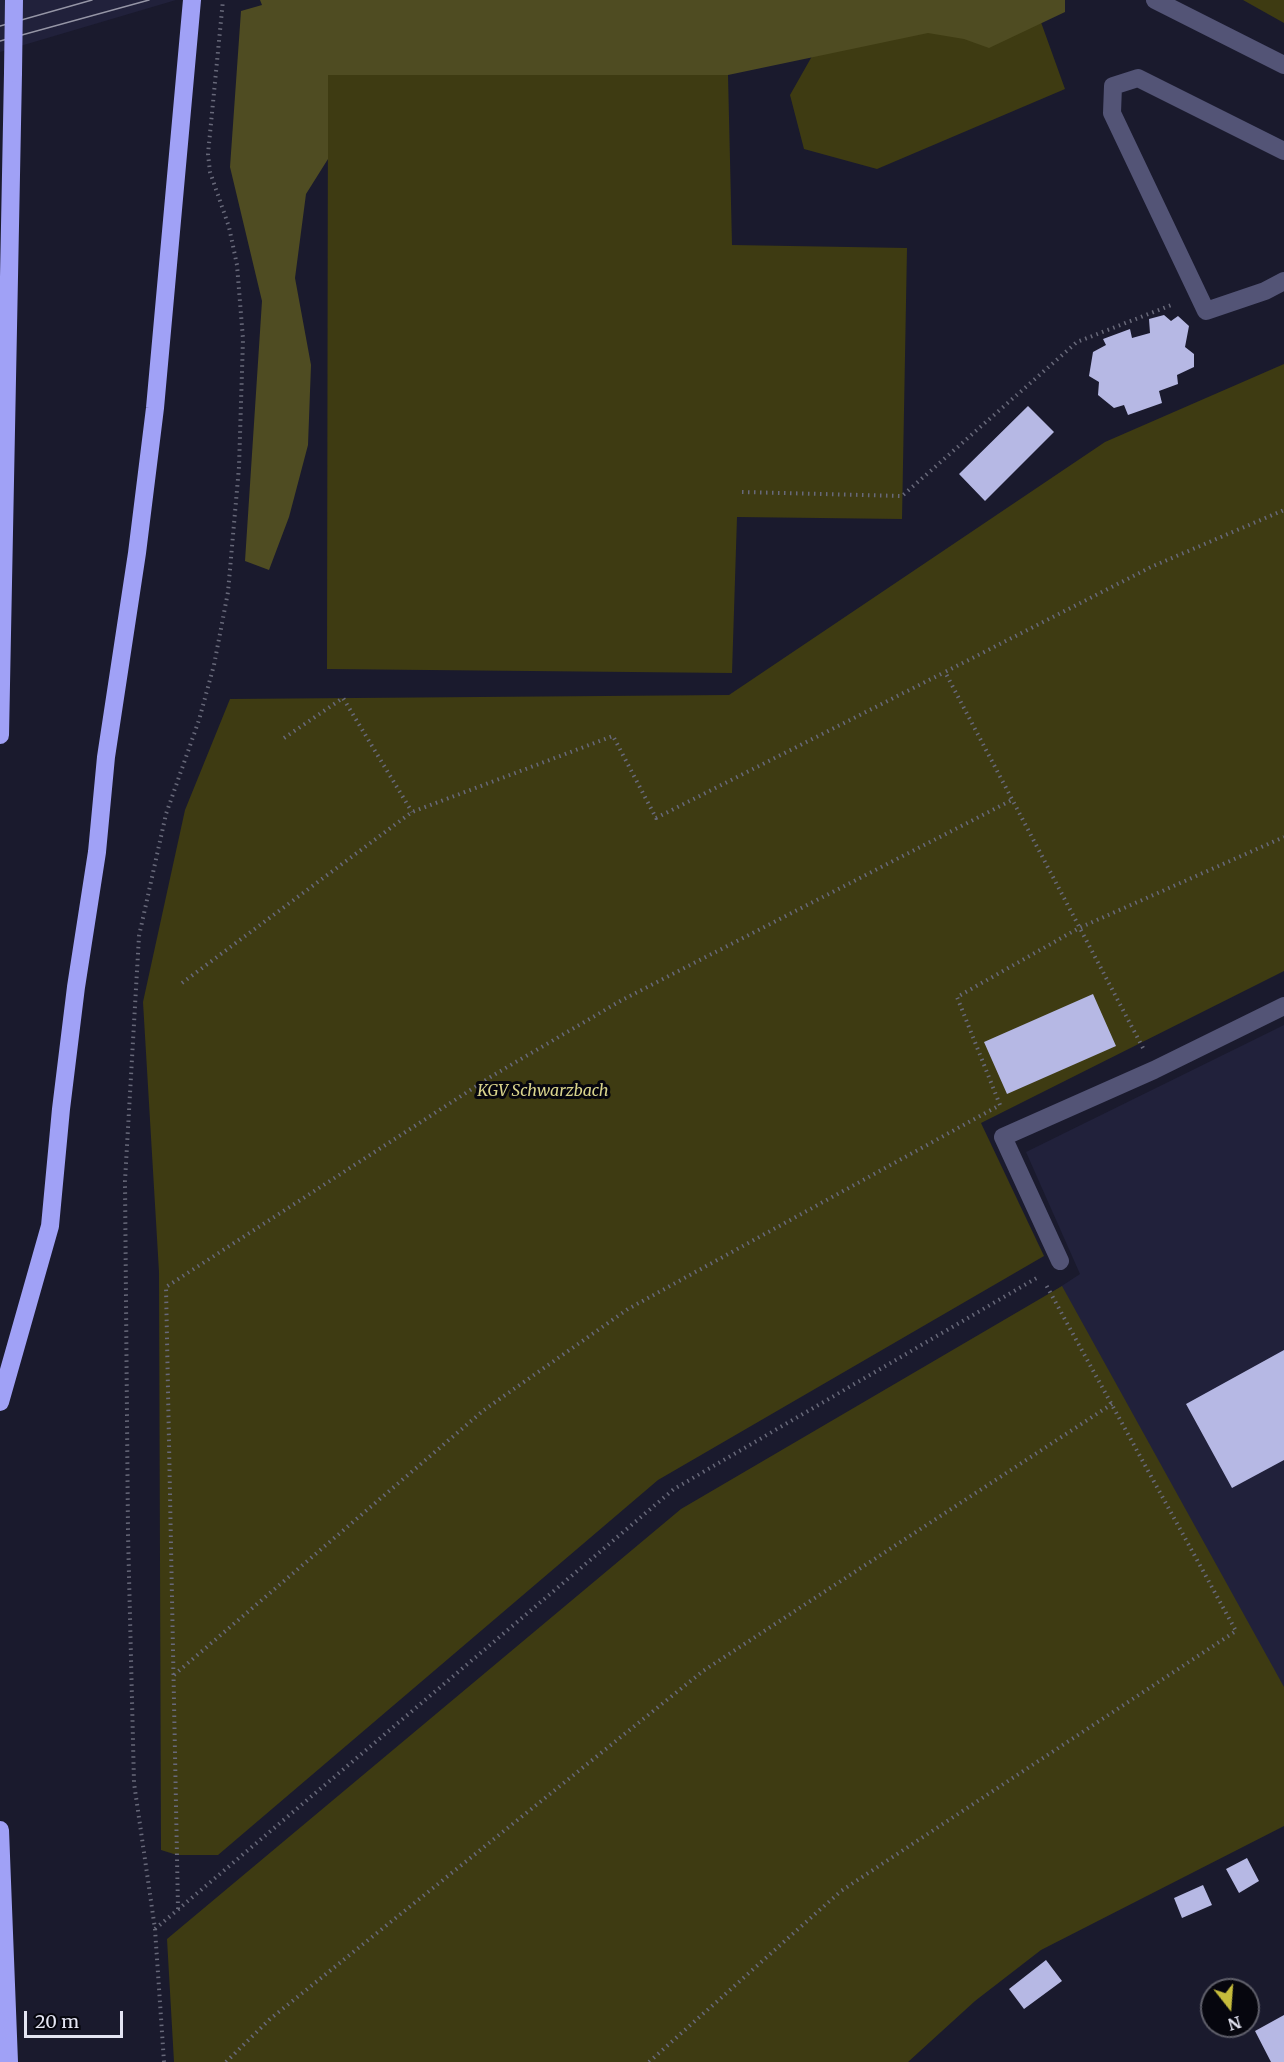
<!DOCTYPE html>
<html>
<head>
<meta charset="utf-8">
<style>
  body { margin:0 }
  #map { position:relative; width:1284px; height:2062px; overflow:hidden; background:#1a1a2d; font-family:Merriweather,serif }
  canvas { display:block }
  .north { position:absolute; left:1200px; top:1978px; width:60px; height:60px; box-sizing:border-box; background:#06060e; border:2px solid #5f5f6a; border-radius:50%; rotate:163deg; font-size:16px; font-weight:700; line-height:24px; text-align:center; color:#e4e5f3 }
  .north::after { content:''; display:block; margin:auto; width:21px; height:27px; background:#c6bc3c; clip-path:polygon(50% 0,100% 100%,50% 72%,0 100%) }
  .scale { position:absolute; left:24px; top:2011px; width:99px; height:27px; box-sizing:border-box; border:3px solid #e4e5f3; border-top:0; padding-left:8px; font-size:18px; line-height:21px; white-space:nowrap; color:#e4e5f3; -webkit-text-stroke:4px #06060e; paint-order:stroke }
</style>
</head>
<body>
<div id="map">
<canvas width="1284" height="2062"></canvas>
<div class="north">N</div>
<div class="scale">20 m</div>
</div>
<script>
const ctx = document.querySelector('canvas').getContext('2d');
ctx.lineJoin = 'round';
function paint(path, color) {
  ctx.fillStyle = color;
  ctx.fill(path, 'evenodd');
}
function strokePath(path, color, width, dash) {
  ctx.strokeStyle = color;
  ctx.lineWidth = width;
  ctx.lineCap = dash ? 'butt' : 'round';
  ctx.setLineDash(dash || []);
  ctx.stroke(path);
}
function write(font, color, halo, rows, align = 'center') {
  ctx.font = font + ' Merriweather,serif';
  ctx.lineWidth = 6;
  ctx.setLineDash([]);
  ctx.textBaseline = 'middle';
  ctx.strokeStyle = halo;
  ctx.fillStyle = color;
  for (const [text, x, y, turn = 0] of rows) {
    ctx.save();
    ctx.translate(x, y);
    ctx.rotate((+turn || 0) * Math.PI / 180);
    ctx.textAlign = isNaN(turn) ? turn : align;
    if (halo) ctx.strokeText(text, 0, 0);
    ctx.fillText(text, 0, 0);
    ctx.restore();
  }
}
paint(new Path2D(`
  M0,0H176L0,52Z
  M1284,1025V1693L1051,1293L1080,1274L1026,1152Z`), '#21213b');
paint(new Path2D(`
  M1020,0H1033L1065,89L877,169L804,149L790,95L824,35Z
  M1243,0H1284V23Z
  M328,74L728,75L732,245L907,248L902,519L737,517L732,673L327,669Z
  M1284,364V971L981,1123L1044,1256L658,1480L218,1855H177L161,1850L159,1272L143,1002L185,810L230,699L729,695L1105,442Z
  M1062,1286L1284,1687V1826L1041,1950L975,2001L908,2062H174L167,1939L681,1509Z`), '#3e3b12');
paint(new Path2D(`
  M260,0H1065V12L989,48L964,39L928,33L728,75H328V159L306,194L295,278L311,365L308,445L289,517L269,570L245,561L262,301L230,167L241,11L262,5Z`), '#4f4c22');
paint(new Path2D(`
  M1164,315L1171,321L1178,316L1189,326L1185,347L1194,354V367L1177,375L1178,384L1159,391L1162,403L1128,415L1124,405L1114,408L1098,395L1099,382L1089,376L1093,352L1106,345L1103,339L1130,329L1132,338L1150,333L1149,319Z
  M1028,406L1054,432L985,501L959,474Z
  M1093,994L1116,1046L1007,1094L984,1042Z
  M1284,1350V1460L1232,1488L1186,1404Z
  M1247,1858L1259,1881L1239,1893L1226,1869Z
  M1203,1885L1212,1905L1182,1918L1174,1898Z
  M1046,1960L1062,1981L1024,2009L1009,1989Z
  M1284,2015V2062H1271L1255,2031Z`), '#b6b8e4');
strokePath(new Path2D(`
  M742,492L902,496L1077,342L1174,304
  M284,738L343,698L412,812
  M182,983L412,812L613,736L656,818L945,672
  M1143,1048L945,672L1151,567L1284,510
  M174,1675L484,1410L628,1309L1000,1105L957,997L1079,928L1284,837
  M178,1909L166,1287L492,1076L622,1000L1012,800
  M155,1929L674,1489L1040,1276
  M164,2062L155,1929L134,1783L128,1534L125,1181L139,936L166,814L199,720L214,665L228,592L239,467L243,339L237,265L229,227L210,172L208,154L223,0
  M226,2062L270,2019L703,1671L1112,1404
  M649,2062L841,1891L1236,1631L1045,1283`), '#68697a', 4, [1.5, 4.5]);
strokePath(new Path2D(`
  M1155,0L1284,65
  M1284,151L1138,78L1113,86L1112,113L1206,311L1265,291L1284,281
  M1060,1261L1003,1137L1154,1070L1284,1006`), '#535476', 18);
strokePath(new Path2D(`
  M0,735L13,73
  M0,1402L50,1226L61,1109L76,987L97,852L106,757L137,553L155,408L192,0
  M0,1830L9,2062`), '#a0a1f6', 18);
strokePath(new Path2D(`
  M0,26L92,0
  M0,41L149,0`), '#9696a6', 1.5);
strokePath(new Path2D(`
  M13,73L14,0`), '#a0a1f6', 18);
write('italic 16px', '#d9d48c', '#06060e', [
  ["KGV Schwarzbach",543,1091]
]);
</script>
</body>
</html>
